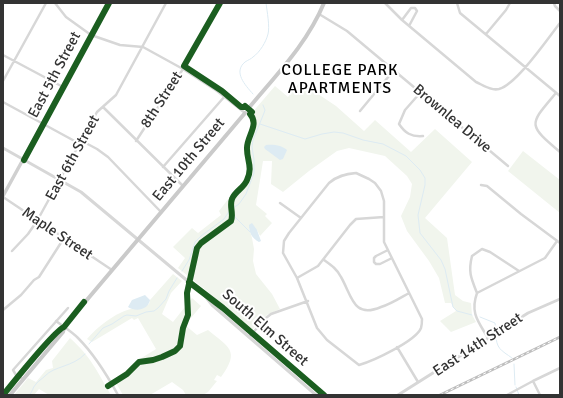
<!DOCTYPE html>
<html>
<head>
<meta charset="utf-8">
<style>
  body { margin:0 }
  #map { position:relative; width:563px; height:398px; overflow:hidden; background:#fff; font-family:Signika,sans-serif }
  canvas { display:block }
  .frame { position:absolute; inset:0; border:4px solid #333; pointer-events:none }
</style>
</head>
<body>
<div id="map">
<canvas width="563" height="398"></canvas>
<div class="frame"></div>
</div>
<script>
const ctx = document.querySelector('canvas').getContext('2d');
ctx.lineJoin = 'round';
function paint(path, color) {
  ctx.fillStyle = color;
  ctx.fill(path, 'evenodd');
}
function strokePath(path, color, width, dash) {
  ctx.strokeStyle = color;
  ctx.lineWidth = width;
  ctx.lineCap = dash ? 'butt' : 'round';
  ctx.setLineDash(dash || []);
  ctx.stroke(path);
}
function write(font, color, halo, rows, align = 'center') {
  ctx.font = font + ' Signika,sans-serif';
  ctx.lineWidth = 4;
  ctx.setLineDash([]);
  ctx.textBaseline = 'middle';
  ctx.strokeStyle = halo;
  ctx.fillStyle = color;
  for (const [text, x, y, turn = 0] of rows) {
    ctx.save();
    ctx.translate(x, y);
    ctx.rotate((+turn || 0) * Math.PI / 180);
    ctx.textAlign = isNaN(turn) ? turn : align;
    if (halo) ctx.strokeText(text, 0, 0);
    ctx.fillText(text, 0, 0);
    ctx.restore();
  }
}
paint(new Path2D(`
  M300,82L336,106L364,131L375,120L411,152L435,129L472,162L425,218L447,238L455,295L463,301L471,303L472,315L476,322L451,332L440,321L456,311L453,307L451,303H445L439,278L429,261L407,231L401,216L410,197L412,184L407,176L385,156L349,148L337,151L309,171L283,192L271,184L272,161H263L256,205L267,214L265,216L272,223L260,236L257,230L249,228L252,238L254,249L253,261L256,274L272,294L280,309L267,315L252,330L207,291L178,268L185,258L173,247L192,228L198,233L221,215L219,211L232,194L231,202V213L233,215C233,211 232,206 232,202C233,192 246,189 249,180C253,167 248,161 248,149C248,140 254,131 255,122L251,114L275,86L288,97Z
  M523,151L560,180V213L508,171Z
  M173,274L182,281L171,293L162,314L173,322L192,298L201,306L185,325L197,335L208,330C228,347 241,350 221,377L217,375L214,380L217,381L208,392L203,395H186L183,390L172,382L150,395H123L116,383L122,379C123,367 147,355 156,349L138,318L134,320L132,318L92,342L87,339C96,328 116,312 131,309C140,307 139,309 149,304L150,300Z
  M70,338C91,357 97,371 111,395H49L39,389L34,395H14L28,378L36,382L46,370L53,368L52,361Z`), '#f1f5ed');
paint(new Path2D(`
  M266,145C273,144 282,145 287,150L283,159L280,160L265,149L264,147Z
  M252,223L257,230L261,241L259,242C252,238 249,233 249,225Z
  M145,295L150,300C148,310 136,312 128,307L132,300Z`), '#ddebf3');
strokePath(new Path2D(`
  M253,94C245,85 233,72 245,62C248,60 251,59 253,57C260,52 266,42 268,34C270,27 267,11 266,3
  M260,124L305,139L322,134L334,132L343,133L363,140L383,144L406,156L420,170L425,178V185L418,215L420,233L441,260L445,269L453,307L457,311L472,315
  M230,211L236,218L250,232
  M182,271L189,260L195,242L201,236L224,219L230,210L239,204L246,194L254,173V160L252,147L253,140L264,113L265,110L263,105
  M480,317L495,323L496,331
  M496,334C496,349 501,350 512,358
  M89,344L103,328L112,324L124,316L127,315L136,316L146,312L154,311L158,308L166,299L169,291L177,278
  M514,364L515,385
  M516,387L519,395
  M29,395C33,392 32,388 36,384C38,381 42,379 45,376C54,366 73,367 85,354`), '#ddebf3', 1);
strokePath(new Path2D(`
  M55,3L66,17L91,35L120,45L143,47L183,69L217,91L245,113
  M385,3L402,20L476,82C483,85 491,91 499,89C517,84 548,38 560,23
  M457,3L460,13L560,96
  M554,3L555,6L560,11
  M319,14L347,31L508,166
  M402,20L411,8H415L417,11L409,26
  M486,34L506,10L510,3
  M3,55L63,87
  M3,81L46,3
  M420,93L405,110L399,124C405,133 411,137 423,136
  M556,93C529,125 527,124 560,152
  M3,102L80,144
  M103,107L183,186
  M360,111L394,70
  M82,141L97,149L108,157L161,212
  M136,141L183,69L211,17
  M163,167L225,96
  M356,173L369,179L375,183L381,191L384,201V242L422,319C422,321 422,325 421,328C416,341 373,361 359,365L327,340L317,328L297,278L283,253L284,241L289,233L329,183C337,176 345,174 356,173Z
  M481,185L487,186L521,214L560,243
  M3,197L112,270
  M280,203L301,218
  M388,250L376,256L374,258V262L376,264H380L392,258
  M12,251L28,234L37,221L97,112L116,95L166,3
  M324,260C331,265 337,269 341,277C352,296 353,319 381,307C391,304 400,298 409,293
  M297,278L318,266L350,225L356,219L384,217
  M477,293L545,258L557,241
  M3,310L21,295L34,280L39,277L64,238
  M56,321C64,327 72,332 78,338C95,355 107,375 118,395
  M249,337L266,318L271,314L308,301
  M488,338C478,321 470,313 477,293C471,278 468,272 472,256L482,249L490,252L519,271
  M397,347L418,382
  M23,379L16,375L13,370L68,308
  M533,381L540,395
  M507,395L533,381L560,368`), '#d7d7d7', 2.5);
strokePath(new Path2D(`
  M3,148L81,192L202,293L223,308L324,395
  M205,296L212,305L316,395
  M398,395L528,313L560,299`), '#d7d7d7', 3);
strokePath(new Path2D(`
  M3,196L109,3`), '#d0d0d0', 3.5);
strokePath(new Path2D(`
  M248,109C276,75 307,44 324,3
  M3,395L60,329L64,327L245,113
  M10,395L63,332L64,327`), '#cacaca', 4);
const rail = new Path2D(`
  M440,395L560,337`);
strokePath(rail, '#bebebe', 2.5);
strokePath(rail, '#fff', 1, [3]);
strokePath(new Path2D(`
  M24,160L109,3
  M189,282L223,308L324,395
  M108,386L127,374L139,362L153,360L162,357L175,351L180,346L183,328L188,315L187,293L197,248L201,243L231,221C234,214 229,206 232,199C235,191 244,188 247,180C253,167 247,161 247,149C246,137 260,125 250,114L252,112L245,106L244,107H241L222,91L184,66L220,3
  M3,395C13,383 54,331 64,327L84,302`), '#1b5e20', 6);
write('15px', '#333', '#fff', [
  ["East 5th Street",55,75,-62],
  ["8th Street",162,100,-57],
  ["Brownlea Drive",452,119,40],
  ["East 6th Street",73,158,-61],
  ["East 10th Street",189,160,-50],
  ["Maple Street",57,234,34],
  ["South Elm Street",265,328,41],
  ["East 14th Street",478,345,-33]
]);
ctx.letterSpacing = '1px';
write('16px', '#000', '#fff', [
  ["COLLEGE PARK",340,71],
  ["APARTMENTS",340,89]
]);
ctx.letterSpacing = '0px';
</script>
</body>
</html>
